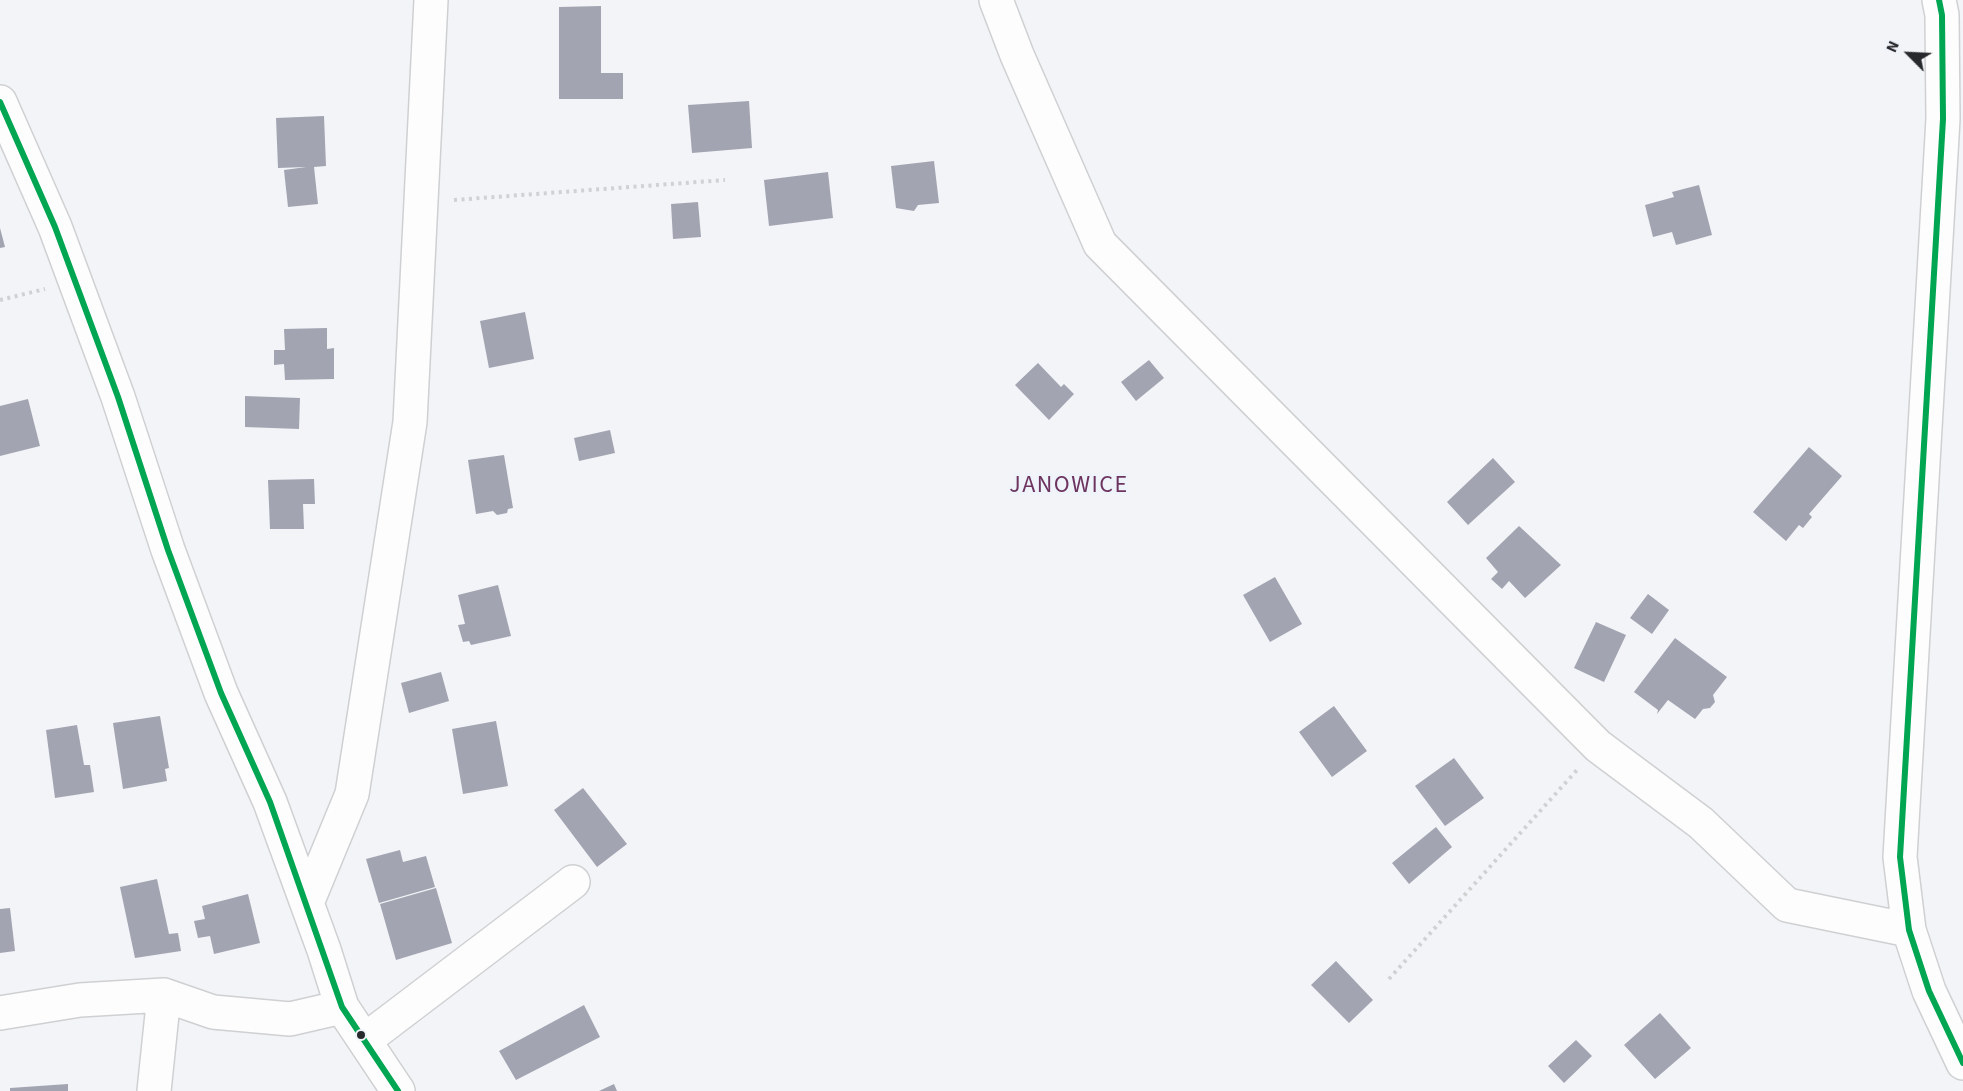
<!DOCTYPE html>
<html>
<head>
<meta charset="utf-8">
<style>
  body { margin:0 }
  #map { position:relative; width:1963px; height:1091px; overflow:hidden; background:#f2f4f7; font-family:"Source Sans 3",sans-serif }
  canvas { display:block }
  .north { position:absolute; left:1879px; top:24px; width:60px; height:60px; -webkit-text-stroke:4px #eff3fa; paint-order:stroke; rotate:294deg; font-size:16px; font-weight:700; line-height:24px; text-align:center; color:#28292c }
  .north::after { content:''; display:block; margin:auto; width:21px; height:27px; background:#28292c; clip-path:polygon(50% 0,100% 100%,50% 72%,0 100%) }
</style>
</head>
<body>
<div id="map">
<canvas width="1963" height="1091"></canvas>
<div class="north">N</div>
</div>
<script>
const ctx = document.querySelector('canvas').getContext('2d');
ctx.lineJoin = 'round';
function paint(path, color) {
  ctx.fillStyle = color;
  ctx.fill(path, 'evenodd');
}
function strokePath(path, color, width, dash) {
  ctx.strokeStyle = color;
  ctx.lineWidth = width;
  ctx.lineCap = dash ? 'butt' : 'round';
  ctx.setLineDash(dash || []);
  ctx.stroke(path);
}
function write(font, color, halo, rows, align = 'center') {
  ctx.font = font + ' "Source Sans 3",sans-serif';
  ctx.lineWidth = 6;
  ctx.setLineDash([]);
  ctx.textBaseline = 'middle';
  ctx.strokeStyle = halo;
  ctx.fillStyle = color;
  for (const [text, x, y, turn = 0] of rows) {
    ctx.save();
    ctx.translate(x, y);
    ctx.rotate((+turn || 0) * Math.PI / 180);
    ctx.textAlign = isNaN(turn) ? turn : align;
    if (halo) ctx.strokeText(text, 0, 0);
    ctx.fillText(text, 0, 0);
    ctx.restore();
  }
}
paint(new Path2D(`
  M601,6V73H623V99H559V7Z
  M749,101L752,148L692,153L688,105Z
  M324,116L326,166L314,167L318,204L288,207L284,170L306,167L278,168L276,118Z
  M934,161L939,203L918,205L914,211L896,208L891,166Z
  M828,172L833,218L769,226L764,180Z
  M1699,185L1712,235L1676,245L1672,232L1653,237L1645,205L1674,197L1672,192Z
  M698,202L701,237L673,239L671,204Z
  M0,228L5,247L0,248Z
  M525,312L534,359L489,368L480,321Z
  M327,328V349L334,348V379L285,380L284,364L274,365V350H285L284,329Z
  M1149,360L1164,378L1136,401L1121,382Z
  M1038,363L1061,387L1064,384L1074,394L1049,420L1015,385Z
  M245,396L300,398L299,429L245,427Z
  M28,399L40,446L0,456V406Z
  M610,430L615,453L579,461L574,438Z
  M1809,447L1842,476L1809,514L1812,517L1803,528L1799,525L1786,541L1753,512Z
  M504,455L513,508L508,509L507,513L497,515L493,511L476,514L468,460Z
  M1493,458L1515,482L1468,525L1447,502Z
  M314,479L315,504H303L304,529H270L268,480Z
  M1519,526L1561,565L1525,598L1509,581L1502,589L1491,579L1498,572L1486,558Z
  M1275,577L1302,624L1270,642L1243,595Z
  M498,585L511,636L471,645L469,641L463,642L458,625L465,624L458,595Z
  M1648,594L1669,610L1652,634L1630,618Z
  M1596,622L1626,635L1604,682L1574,668Z
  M1675,638L1727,677L1713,695L1715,702L1710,708L1703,709L1695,719L1668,700L1657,714L1658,710L1634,692Z
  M441,672L449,701L409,713L401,683Z
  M1334,706L1367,751L1332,777L1299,732Z
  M160,716L169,768L165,769L167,781L123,789L113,723Z
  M496,721L508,786L463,794L452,729Z
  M77,725L84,765H90L94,792L55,798L46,730Z
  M1454,758L1484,798L1445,826L1415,786Z
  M583,788L627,844L597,867L554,810Z
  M1436,827L1452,847L1409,884L1392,863Z
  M400,850L403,862L426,856L435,887L379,903L366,859Z
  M157,879L169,934L178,933L181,951L135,958L120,887Z
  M436,888L452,943L396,960L380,904Z
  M248,894L260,943L214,954L210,936L198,938L194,921L205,919L202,906Z
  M10,908L15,951L0,953V909Z
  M1336,961L1373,1000L1349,1023L1311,985Z
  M584,1005L600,1037L516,1080L499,1051Z
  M1660,1013L1691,1048L1655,1079L1624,1045Z
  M1576,1040L1592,1056L1564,1083L1548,1066Z
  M68,1084V1091H10V1088Z
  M614,1084L617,1091H599Z`), '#a3a4b2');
const minor = new Path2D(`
  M996,0L1017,55L1100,244L1598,746L1701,823L1787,905L1909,930
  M1939,0L1942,15L1943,119L1900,857L1909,930L1929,991L1963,1063
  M0,102L55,227L118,397L168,550L221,693L270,802L324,950L342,1007L398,1091
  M307,903L352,794L410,422L431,0
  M0,1013L80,1000L164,995L213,1012L290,1019L342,1007
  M365,1040L573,882
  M154,1091L164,995`);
strokePath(minor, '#cfd0d2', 36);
strokePath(new Path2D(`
  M454,200L725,180
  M0,300L45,289
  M1389,979L1577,770`), '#d0d1d3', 4, [3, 4.5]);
strokePath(minor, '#fdfdfe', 33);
strokePath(new Path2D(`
  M1939,0L1942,15L1943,119L1900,857L1909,930L1929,991L1963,1063
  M0,102L55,227L118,397L168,550L221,693L270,802L342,1007L398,1091`), '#00a651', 6);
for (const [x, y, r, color] of [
  [361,1035,5,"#28292c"]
]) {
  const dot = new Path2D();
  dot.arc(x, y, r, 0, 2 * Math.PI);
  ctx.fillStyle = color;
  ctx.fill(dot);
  strokePath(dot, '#eff3fa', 2);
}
ctx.letterSpacing = '1.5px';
write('24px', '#6d3460', '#eff3fa', [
  ["JANOWICE",1069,487]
]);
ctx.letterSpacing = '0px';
</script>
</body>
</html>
